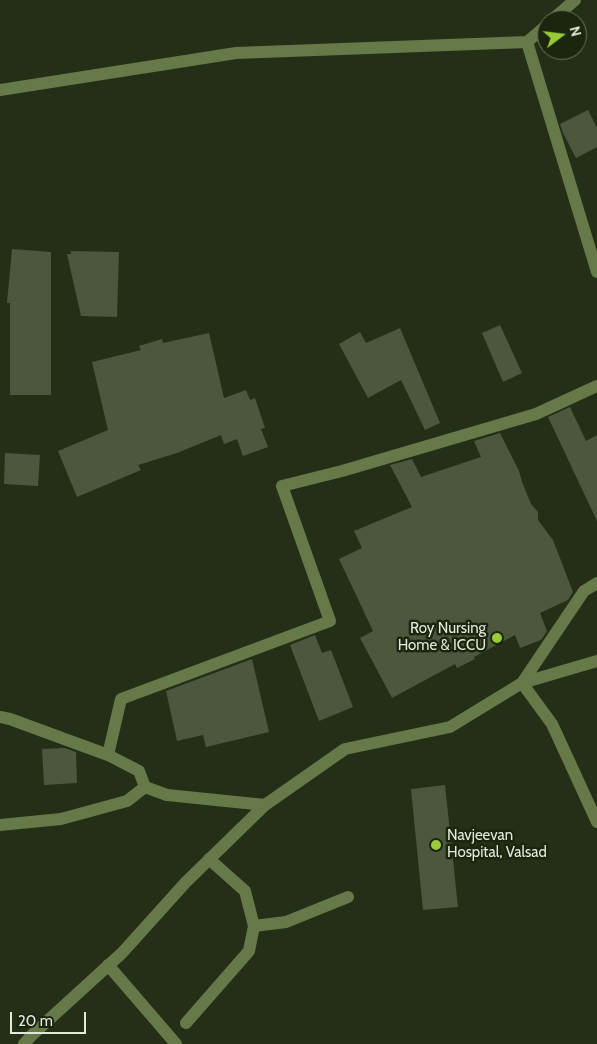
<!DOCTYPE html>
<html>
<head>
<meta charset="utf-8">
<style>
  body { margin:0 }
  #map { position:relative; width:597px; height:1044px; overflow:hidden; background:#252f18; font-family:Cabin,sans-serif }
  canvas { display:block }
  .north { position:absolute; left:537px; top:10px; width:50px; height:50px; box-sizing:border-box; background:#1c250e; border:1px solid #6b7360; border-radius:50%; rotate:75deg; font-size:14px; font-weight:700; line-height:20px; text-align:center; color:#e2e8da }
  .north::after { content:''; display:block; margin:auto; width:18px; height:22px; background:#98cb37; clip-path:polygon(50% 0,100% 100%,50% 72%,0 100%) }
  .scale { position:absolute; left:10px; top:1012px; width:76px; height:22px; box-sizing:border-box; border:2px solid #e2e8da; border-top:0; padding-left:6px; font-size:15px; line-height:18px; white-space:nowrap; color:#e2e8da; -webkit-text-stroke:4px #1c250e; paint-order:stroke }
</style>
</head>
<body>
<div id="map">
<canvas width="597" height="1044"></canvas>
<div class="north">N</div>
<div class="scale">20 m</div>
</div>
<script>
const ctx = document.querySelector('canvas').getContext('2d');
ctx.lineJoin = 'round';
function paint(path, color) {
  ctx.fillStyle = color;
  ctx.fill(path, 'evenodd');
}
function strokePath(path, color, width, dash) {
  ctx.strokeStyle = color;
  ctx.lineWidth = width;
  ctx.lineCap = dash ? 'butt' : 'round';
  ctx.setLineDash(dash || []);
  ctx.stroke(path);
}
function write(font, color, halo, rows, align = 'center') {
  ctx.font = font + ' Cabin,sans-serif';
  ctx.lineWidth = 5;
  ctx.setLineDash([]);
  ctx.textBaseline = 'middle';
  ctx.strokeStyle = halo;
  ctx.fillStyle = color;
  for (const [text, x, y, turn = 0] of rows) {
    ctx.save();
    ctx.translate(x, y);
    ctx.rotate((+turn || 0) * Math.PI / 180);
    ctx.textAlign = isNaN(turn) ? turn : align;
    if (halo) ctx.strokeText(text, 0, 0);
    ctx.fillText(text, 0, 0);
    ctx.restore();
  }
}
paint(new Path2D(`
  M588,110L597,128V147L576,158L563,133L560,124Z
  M12,249L51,252V395H10V303H7Z
  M71,251L119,252L117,317L81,316L67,254H71Z
  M500,325L522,373L503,382L482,333Z
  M400,328L440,423L425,430L401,380L368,398L339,344L360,332L366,343Z
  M209,333L224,398L246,390L250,400L255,398L265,428L261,429L268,447L243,456L237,439L224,444L221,435L177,453L138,465L141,470L77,497L58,451L108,430L92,362L141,350L139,346L162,339L163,343Z
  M570,407L586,441L597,435V521L548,417Z
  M500,433L519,471L522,482L531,504L538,512V520L553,540L573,592L568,600L540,613L547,631L541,640L520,648L515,635L474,657L475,659L457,668L455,664L392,698L360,638L373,631L339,559L362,548L354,531L412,507L390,465L412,459L421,477L481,457L474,441Z
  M5,453L40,455L38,486L4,484Z
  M315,635L322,653L331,650L353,707L319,721L290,645Z
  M252,659L269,732L206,747L203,735L177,741L166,691Z
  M65,748L76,752L77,783L44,785L42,749Z
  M445,785L458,907L423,910L411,789Z`), '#4c573e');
strokePath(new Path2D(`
  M552,20L575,0
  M527,42L597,272
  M0,90L236,53L527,42L547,25
  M522,683L552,724L597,822
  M522,683L584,591L597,583
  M0,717L10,719L108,755L139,771L145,787L167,795L265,805
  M108,755L121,699L330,621L282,486L342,471L536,414L597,386
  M0,825L61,819L127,801L145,787
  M254,926L286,922L348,897
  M108,965L176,1044
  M186,1023L249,951L254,926L245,891L209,859
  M24,1044L32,1035L122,953L186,882L265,805L345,749L450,727L522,683L597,661`), '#667a49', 12);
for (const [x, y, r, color] of [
  [497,638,6,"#98cb37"],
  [436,845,6,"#98cb37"]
]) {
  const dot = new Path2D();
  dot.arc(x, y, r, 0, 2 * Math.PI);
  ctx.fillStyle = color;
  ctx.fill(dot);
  strokePath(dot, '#1c250e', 2);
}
write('15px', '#e2e8da', '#1c250e', [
  ["Roy Nursing",486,629],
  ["Home & ICCU",486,646],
  ["Navjeevan",447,836,"left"],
  ["Hospital, Valsad",447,853,"left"]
], 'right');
</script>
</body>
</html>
